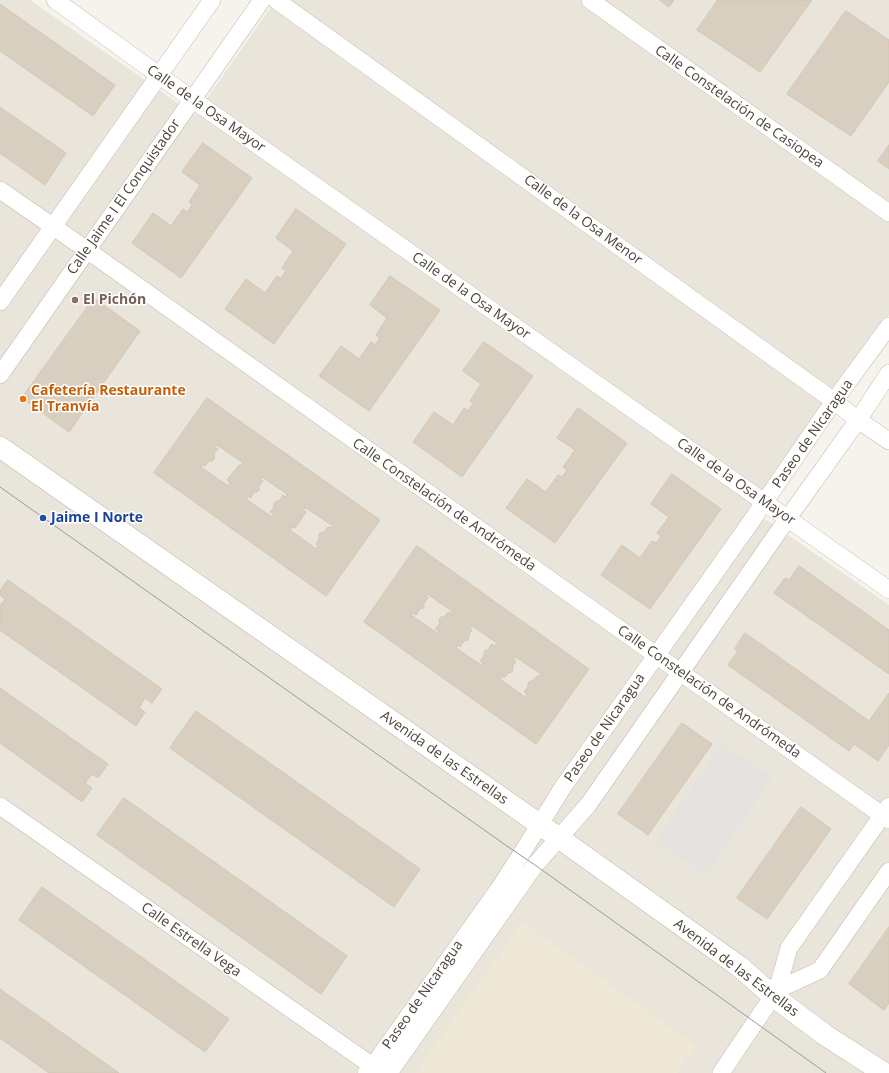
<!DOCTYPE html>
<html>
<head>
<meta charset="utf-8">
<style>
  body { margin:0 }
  canvas { display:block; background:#f6f3ec }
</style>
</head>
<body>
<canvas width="889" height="1073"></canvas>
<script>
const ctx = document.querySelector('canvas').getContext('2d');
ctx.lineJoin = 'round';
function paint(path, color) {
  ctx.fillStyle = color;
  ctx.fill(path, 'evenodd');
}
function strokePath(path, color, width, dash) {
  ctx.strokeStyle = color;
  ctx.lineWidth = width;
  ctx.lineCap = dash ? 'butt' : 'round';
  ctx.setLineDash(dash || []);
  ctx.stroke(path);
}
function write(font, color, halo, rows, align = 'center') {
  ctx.font = font + ' "Open Sans",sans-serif';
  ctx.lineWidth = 3;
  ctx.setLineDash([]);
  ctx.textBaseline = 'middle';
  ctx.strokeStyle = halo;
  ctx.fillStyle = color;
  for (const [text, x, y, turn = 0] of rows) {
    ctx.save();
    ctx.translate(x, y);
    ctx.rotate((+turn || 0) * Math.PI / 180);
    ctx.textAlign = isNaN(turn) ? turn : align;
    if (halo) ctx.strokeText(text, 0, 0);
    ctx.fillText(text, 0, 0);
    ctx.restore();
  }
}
paint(new Path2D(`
  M0,0H30L195,115L276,0H889V315L752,510L889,605V1073H0Z`), '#eae5da');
paint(new Path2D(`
  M522,922L696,1046L677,1073H415Z`), '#efe8d6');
paint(new Path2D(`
  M722,744L772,778L706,875L656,840Z`), '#e5e3e0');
const building = new Path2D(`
  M660,0H674L669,7Z
  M718,0H812L760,72L697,30Z
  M0,4L115,85L93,116L0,51Z
  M846,11L889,40V82L851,136L787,94Z
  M0,107L66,153L45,185L0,153Z
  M203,143L252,178L181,278L132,243L153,213L171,226L183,209L187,212L192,205L189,202L200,185L182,172Z
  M889,145V169L878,161Z
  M296,209L346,244L274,344L225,309L246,279L265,293L277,276L281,278L286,271L282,268L293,251L276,238Z
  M390,276L440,310L369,411L319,376L341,346L359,359L371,342L375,345L380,338L376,335L387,318L370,305Z
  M94,298L140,331L69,432L22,398Z
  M484,342L533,376L462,477L413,442L434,412L453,425L464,408L468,411L473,404L470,401L481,384L463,371Z
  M207,398L380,520L326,596L154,473ZM217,445L243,463L241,466L239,465L227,480L230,483L228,486L201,467L203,464L205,466L209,461H212L215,458L214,454L218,449L215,447ZM262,477L287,494L285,497L283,495L279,501H276L274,503V507L270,512L274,514L272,517L246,499L248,496L251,498L254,492H257L259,490V486L263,481L261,479ZM306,508L333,526L331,528L328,527L324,532H322L319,534V539L316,544L318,546L316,549L290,530L292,527L295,528L306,512L303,511Z
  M578,408L627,443L555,543L506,508L527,479L546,492L558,475L562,477L567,470L563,467L575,450L557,438Z
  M672,474L721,509L650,609L601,575L622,545L640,558L652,541L656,543L661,536L657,533L669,517L651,504Z
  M417,546L589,669L536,744L364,622ZM427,594L452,611L451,614L448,612L444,617H441L439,619L440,623L435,629L439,631L437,633L411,615L413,613L416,615L420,609L424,608V603L428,598L426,596ZM472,626L497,643L495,646L492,644L488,650H486L484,652V656L480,661L483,663L481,665L456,648L458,645L460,647L464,641L468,640L469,635L472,630L470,628ZM516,657L541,674L539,677L537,676L532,681H530L528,683V687L524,692L527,694L525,697L500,679L502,676L504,678L508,673L512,672L513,666L516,661L514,659Z
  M799,566L889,630V674L774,593L785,578L789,580Z
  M8,580L162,689L152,703L145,698L139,708L145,712L136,726L0,630V606L5,599L0,595V591Z
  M745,633L869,721L889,693V745L878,761L854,744L849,751L728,665L738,651L735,649Z
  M0,688L108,764L98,778L92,774L85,783L92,788L82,802L0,743Z
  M196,711L420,869L394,907L170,748Z
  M682,723L712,744L648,835L618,814Z
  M124,798L347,956L321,994L97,835Z
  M801,807L831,829L767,919L737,898Z
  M42,887L229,1019L205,1052L19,920Z
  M889,927V1003L884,1010L849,984Z
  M0,989L119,1073H49L0,1038Z`);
paint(building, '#d8cfc1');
strokePath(building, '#d3c7b4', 1);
const minor = new Path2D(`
  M55,0L192,99L889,590
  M276,0L834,401L858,420L889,441
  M590,0L889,213
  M0,190L87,250L632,638L889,820
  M0,302C70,201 142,101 212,0
  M0,375L262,0
  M0,806L381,1072
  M777,990L820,970L889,871
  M366,1073L373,1066L498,890L520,856L563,787L748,526L834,401L889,326
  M389,1073L535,865L588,805L788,518L858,420L889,373
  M721,1073L777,990L789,948L889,806`);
const tertiary = new Path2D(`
  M0,447L559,838L740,967L773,996L825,1035L884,1073`);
strokePath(minor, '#c2bbae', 18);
strokePath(tertiary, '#c2bbae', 22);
strokePath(minor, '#fff', 17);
strokePath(tertiary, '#fff', 21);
strokePath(new Path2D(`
  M0,487L504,844L535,865L826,1073`), '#9a9a9a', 1);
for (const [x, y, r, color] of [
  [75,300,4,"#8d6e63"],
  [23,399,4,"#e8710a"],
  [43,518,4,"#1a4fb4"]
]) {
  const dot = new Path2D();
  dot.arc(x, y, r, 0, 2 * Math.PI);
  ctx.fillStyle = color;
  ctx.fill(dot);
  strokePath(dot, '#fff', 1.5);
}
write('14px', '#4b4439', '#fff', [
  ["Calle Constelación de Casiopea",739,107,35],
  ["Calle de la Osa Mayor",206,109,35],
  ["Calle Jaime I El Conquistador",124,197,-55],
  ["Calle de la Osa Menor",583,220,36],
  ["Calle de la Osa Mayor",471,296,35],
  ["Paseo de Nicaragua",813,434,-55],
  ["Calle de la Osa Mayor",736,482,35],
  ["Calle Constelación de Andrómeda",444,505,35],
  ["Calle Constelación de Andrómeda",709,692,35],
  ["Paseo de Nicaragua",605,728,-55],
  ["Avenida de las Estrellas",444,758,35],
  ["Calle Estrella Vega",191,940,35],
  ["Avenida de las Estrellas",736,968,37],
  ["Paseo de Nicaragua",423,995,-55]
]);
write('bold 14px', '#785e54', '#fff', [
  ["El Pichón",83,300]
], 'left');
write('bold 14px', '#c56008', '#fff', [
  ["Cafetería Restaurante",31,391],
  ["El Tranvía",31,407]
], 'left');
write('bold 14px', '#164399', '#fff', [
  ["Jaime I Norte",51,518]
], 'left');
</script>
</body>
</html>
